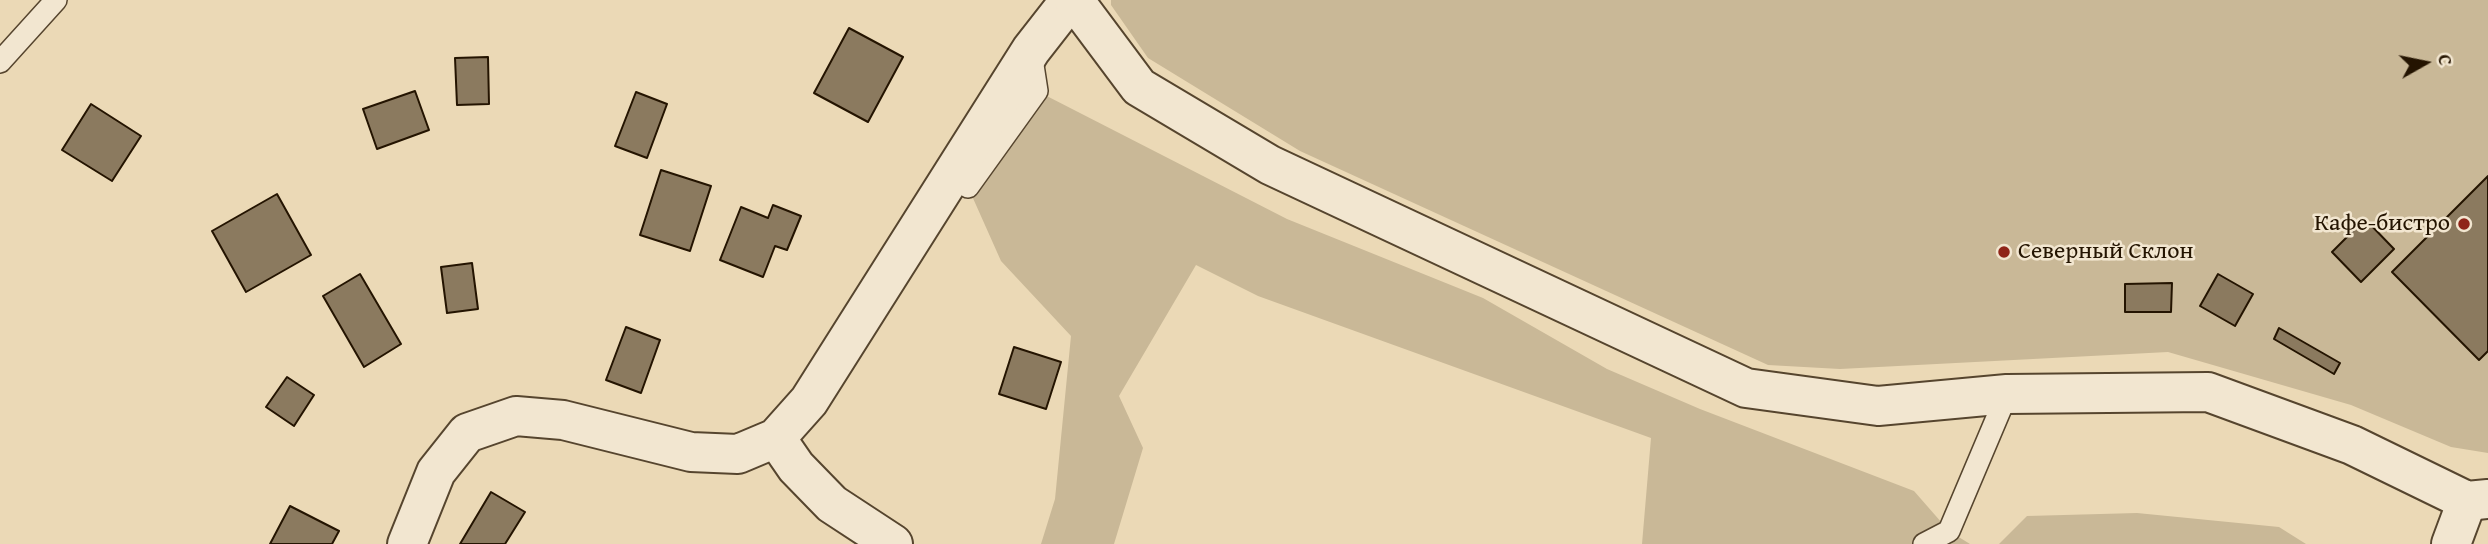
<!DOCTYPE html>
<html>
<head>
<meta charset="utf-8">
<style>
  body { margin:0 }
  #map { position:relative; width:2488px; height:544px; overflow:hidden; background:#ebd9b6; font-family:"Gentium Book Plus",serif }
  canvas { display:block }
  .north { position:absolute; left:2390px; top:28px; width:70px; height:70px; -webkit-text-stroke:5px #f2e6d0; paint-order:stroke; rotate:81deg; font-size:19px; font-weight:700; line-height:28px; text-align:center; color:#241401 }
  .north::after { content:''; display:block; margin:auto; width:24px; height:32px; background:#241401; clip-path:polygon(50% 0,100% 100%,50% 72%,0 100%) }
</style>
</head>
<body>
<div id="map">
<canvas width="2488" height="544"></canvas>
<div class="north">С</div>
</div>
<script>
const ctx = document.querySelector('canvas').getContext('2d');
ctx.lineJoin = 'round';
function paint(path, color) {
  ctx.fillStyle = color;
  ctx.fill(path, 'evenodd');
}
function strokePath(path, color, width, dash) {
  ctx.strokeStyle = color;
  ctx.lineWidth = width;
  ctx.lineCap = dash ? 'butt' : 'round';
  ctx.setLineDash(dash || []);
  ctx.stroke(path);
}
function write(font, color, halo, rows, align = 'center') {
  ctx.font = font + ' "Gentium Book Plus",serif';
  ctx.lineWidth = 5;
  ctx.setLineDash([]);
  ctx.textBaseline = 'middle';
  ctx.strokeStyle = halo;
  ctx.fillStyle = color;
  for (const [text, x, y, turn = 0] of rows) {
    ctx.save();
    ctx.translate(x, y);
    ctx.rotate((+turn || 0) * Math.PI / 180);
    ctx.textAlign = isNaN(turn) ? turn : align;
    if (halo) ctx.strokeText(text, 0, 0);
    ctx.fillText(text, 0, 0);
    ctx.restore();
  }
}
paint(new Path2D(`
  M1111,0H2488V453L2451,447L2351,405L2168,352L1840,369L1768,365L1300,151L1148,58L1111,5Z
  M1037,91L1287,219L1483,298L1607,369L1700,409L1914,491L1949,531L1970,544H1642L1651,438L1258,296L1196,265L1119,396L1143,448L1114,544H1041L1055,499L1071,336L1001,261L968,187Z
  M2137,513L2279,527L2306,544H1999L2027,516Z`), '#c9b897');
const building = new Path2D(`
  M849,28L903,57L868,122L814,93Z
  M488,57L489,104L457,105L455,58Z
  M415,91L429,130L377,149L363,109Z
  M636,92L667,104L647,158L615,146Z
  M91,104L141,136L112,181L62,150Z
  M661,170L711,186L690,251L640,235Z
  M2488,176V351L2479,360L2392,272Z
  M277,194L311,255L246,292L212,231Z
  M773,205L801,216L787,250L775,246L763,277L720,260L741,207L768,218Z
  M2365,219L2394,249L2361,282L2332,252Z
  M472,263L478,309L447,313L441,267Z
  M360,274L401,344L364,367L323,296Z
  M2218,274L2253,294L2235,326L2200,306Z
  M2172,283L2171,312H2125V284Z
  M626,327L660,340L641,393L606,380Z
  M2279,328L2340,363L2334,374L2274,339Z
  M1014,347L1061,362L1046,409L999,394Z
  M287,377L314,395L294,426L266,407Z
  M491,492L525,512L505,544H460Z
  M290,506L339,531L332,544H270Z`);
paint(building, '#8b7a5f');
strokePath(building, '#241401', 2);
const service = new Path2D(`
  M0,62L56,0
  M968,187L1037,91L1031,52
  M1924,544L1949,531L2007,394`);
const minor = new Path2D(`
  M776,438L796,467L832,504L893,544
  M407,544L436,472L467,433L516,416L563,420L691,452L738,454L776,438L809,401L1031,50L1070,0
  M2451,544L2467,501`);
const tertiary = new Path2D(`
  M1074,0L1139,87L1270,165L1746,388L1878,406L2007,394L2208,392L2352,445L2467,501L2488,499`);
strokePath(service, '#56452e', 24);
strokePath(minor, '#56452e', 42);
strokePath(tertiary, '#56452e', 42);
strokePath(service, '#f2e6d0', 21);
strokePath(minor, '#f2e6d0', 38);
strokePath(tertiary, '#f2e6d0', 38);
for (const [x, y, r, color] of [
  [2464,224,7,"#8f2418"],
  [2004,252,7,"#8f2418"]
]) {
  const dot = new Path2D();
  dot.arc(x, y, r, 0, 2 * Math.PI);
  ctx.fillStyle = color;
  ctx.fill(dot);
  strokePath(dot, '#f2e6d0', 2.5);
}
write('24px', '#241401', '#f2e6d0', [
  ["Кафе-бистро",2450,224],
  ["Северный Склон",2018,252,"left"]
], 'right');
</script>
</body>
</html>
